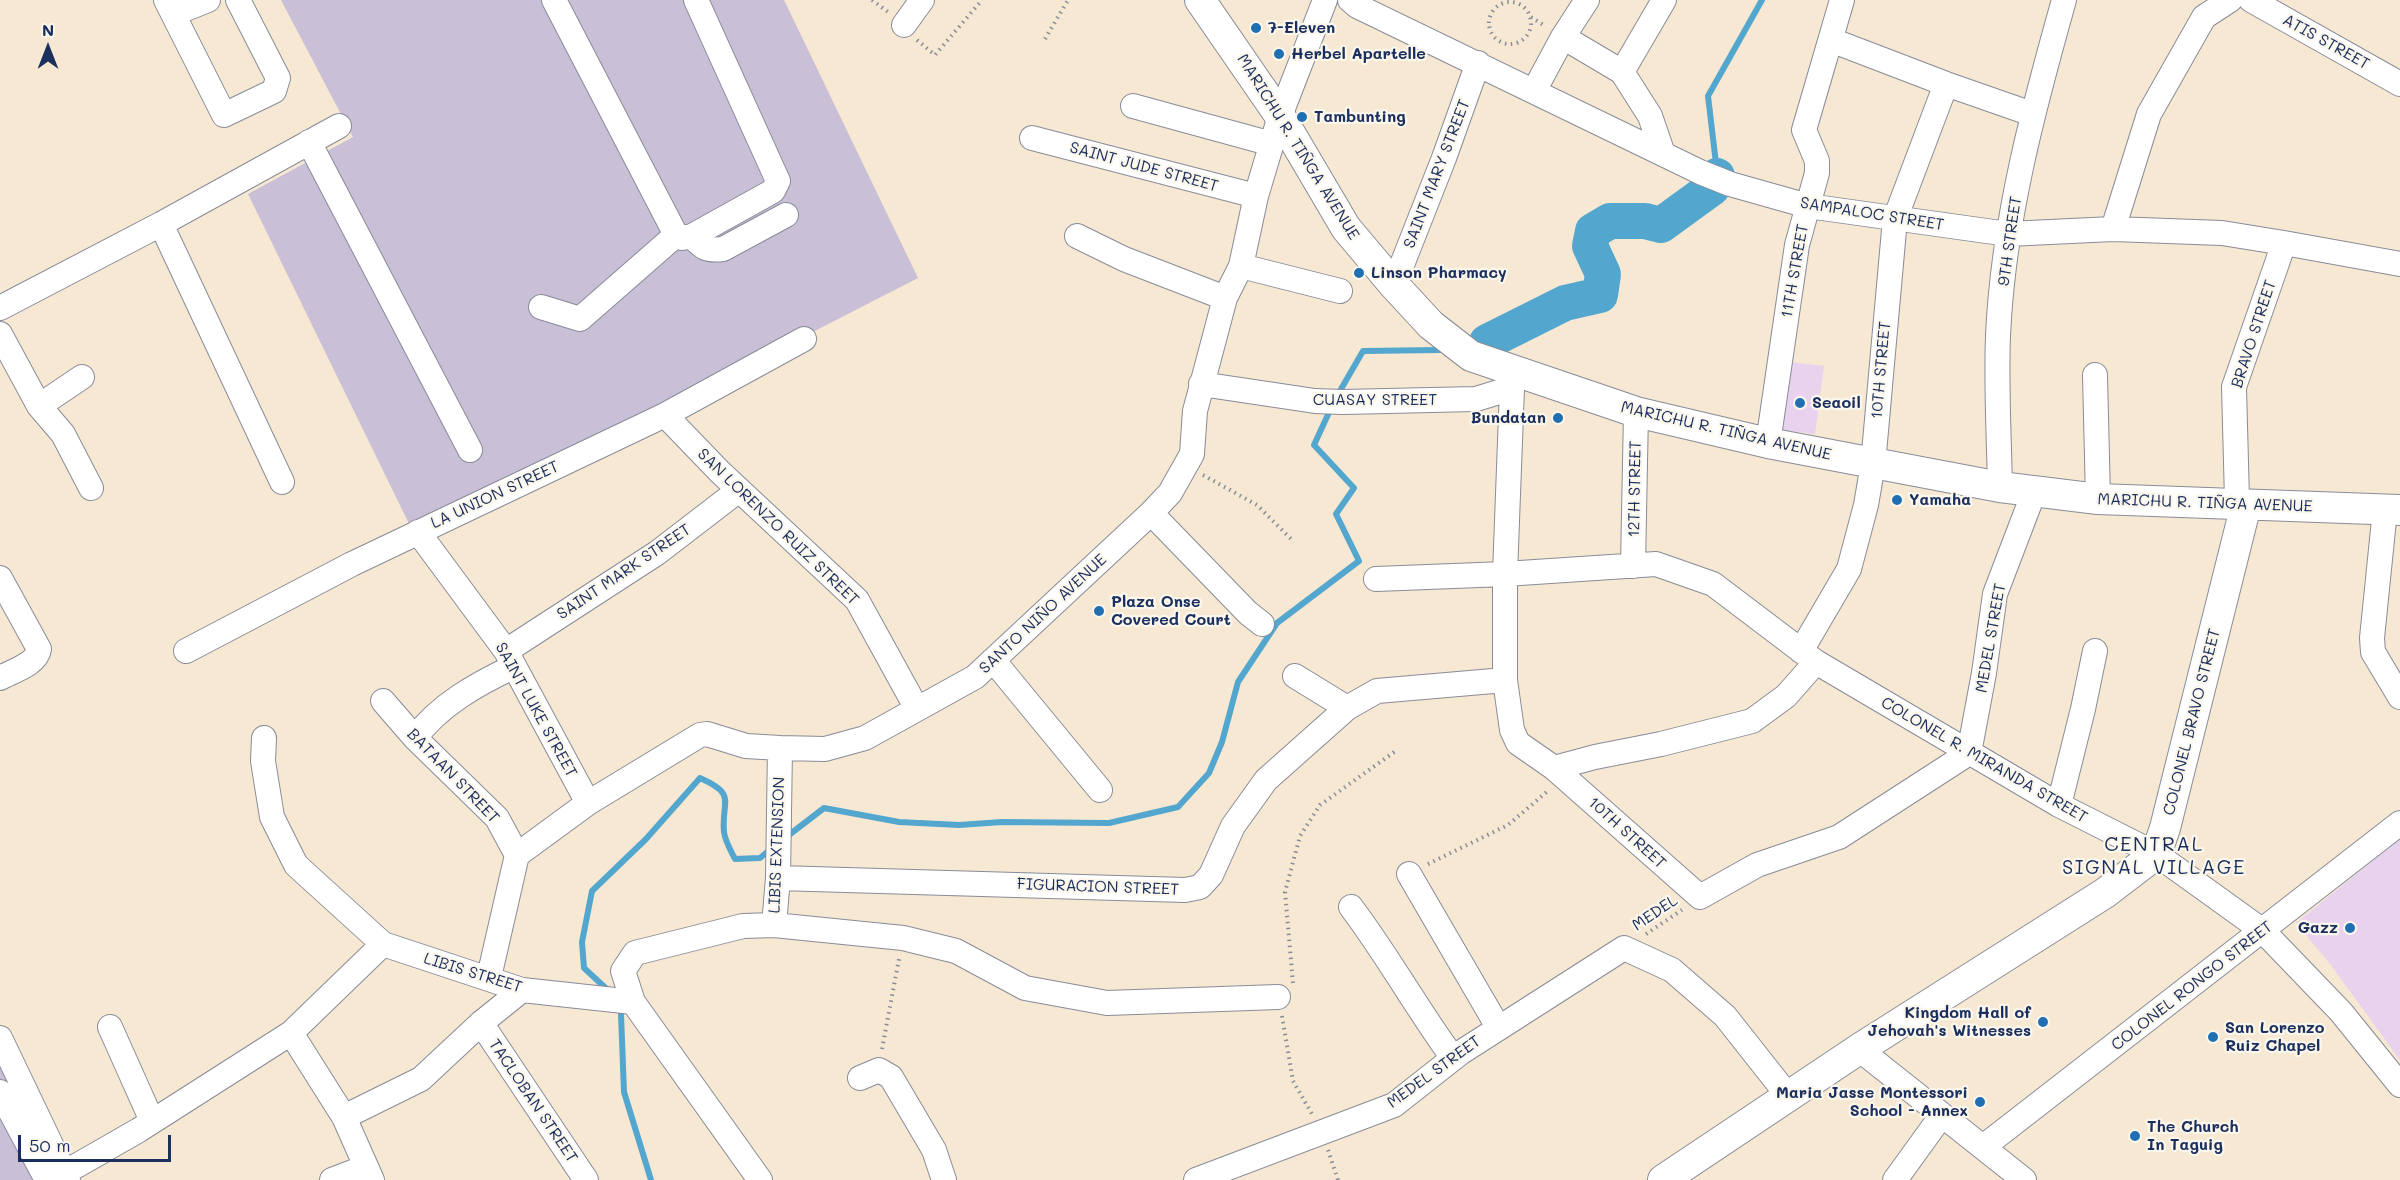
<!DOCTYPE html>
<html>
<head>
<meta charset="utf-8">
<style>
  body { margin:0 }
  #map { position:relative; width:2400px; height:1180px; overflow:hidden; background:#f6e8d2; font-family:Mali,sans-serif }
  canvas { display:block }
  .north { position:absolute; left:18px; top:18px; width:60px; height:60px; -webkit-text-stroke:4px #fbf7ec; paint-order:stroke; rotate:0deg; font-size:16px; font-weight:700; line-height:24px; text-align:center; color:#1b2f5e }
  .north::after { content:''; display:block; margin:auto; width:21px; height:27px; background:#1b2f5e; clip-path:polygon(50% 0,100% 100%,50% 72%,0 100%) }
  .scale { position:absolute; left:18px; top:1135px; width:153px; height:27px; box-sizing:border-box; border:3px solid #1b2f5e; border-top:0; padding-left:8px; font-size:18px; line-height:21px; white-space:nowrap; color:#1b2f5e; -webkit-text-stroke:4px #fbf7ec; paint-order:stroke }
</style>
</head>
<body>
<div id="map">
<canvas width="2400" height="1180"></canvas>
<div class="north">N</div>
<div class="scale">50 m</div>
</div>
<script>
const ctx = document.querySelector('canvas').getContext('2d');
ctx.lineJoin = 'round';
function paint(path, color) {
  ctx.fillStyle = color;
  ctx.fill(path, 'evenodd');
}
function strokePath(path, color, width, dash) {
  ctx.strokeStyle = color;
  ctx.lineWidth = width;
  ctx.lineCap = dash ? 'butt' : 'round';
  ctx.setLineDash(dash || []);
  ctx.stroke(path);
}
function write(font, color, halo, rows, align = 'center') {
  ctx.font = font + ' Mali,sans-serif';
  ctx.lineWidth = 4.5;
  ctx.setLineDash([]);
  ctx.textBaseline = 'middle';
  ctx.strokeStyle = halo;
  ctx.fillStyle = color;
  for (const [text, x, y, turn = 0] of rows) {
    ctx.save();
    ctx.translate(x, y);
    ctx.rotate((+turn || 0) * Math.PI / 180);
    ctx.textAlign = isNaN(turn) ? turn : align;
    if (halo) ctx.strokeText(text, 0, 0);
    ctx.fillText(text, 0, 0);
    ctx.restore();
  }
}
paint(new Path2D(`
  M1789,362L1824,366L1815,434L1780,430Z
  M2400,839V1060L2330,964L2296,923Z`), '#e8d2ee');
paint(new Path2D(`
  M281,0H784L918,278L415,536L248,194L353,137Z
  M0,1041L71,1180H0Z`), '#c9bfd7');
strokePath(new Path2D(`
  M1717,172L1708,96L1762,0
  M1337,396L1363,351L1440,350
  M785,838L824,808L899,822L959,825L1002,822L1109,823L1178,807L1209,773L1222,742L1238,682L1277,623L1359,561L1336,514L1354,488L1314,445L1331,408
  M610,992L584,968L582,942L592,891L646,839L700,778C738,795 721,800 724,832C725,841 731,851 735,859L760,858L772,848
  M621,1014L624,1092L651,1180`), '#53a7cf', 6);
strokePath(new Path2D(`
  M1487,342L1565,303L1600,295L1603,274L1590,246L1593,231L1610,221H1645L1661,225L1712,188L1717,176`), '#53a7cf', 36);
const minor = new Path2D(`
  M166,0L224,115L274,91L278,78L238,0
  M554,0L676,235L682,238L692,236L773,191L778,181L696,0
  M1350,0L1357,6L1700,172L1730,184L1808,206L2008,234L2113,229L2222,233L2284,243L2400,264
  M2251,0L2400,84
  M173,14L208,0
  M904,25L922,0
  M1563,37L1622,72L1664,0
  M1831,40L1946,84L2032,114
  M1622,72L1650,116L1663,154
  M1534,91L1563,37L1587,0
  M1133,106L1272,144
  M1032,138L1256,196
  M309,142L470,450
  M161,224L282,482
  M2113,229L2149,114L2204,17L2230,0
  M692,236C702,248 707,251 723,249L786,215
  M1077,236L1124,259L1225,298
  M1241,266L1340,291
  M1394,285L1444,158L1478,63
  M541,307L580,319L676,235
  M0,308L161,224L339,126
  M0,334L39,406L63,434L91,488
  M1515,369L1512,388L1505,574V680L1512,730L1518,743L1554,768L1700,897L1757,865L1839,837L1969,753L1984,673L1995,594L2034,492
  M2095,375L2098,499
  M1201,384L1315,401L1342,402L1476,399L1512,388
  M39,406L82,377
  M665,415L720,472L857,600L917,709
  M1768,443L1797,245L1817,173V161L1804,130L1842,0
  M2000,487C1999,437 1996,386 1998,336C2003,221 2033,110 2064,0
  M2237,500L2234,387L2284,243
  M2385,510L2372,638L2373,652L2400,697
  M1151,513L1248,613L1262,624
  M418,532L506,651L588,803
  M1633,566L1636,412
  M0,578L39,649C37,664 13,671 0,678
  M1376,579L1505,574L1656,564L1713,584L1816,662L2059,805L2156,854L2263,931L2341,1012L2400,1085
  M186,651L352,564L665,415L804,339
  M506,651L657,553L739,490
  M1801,651L1849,569L1866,505L1873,464L1895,219L1946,84
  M993,660L1100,790
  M1295,676L1347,708
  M383,701L415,738L497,818L517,855
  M264,738L263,761L272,817L296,865L383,944L522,990L633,1002
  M415,738C439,705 477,684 513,667
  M1554,768L1595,757L1661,744L1752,721L1786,696L1816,662
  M2059,805L2083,709L2095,651
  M1409,874L1498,1027
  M778,878L1185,890L1200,887L1211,875L1233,826L1266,780L1347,708L1377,691L1505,680
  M1351,907C1388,956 1417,1009 1453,1058
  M774,925L778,878L780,748
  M489,977L517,855L588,803L700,735L707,734L746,746L780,748L825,749L865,738L975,677L1151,513L1170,493L1192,454L1195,411L1225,298L1241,266L1256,196L1280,116L1325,0
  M481,1023L586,1180
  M110,1027L152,1121
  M291,1033L344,1117L372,1180
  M0,1038L68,1180
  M1859,1049L2024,1180
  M860,1078L879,1070L891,1077L934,1150L944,1180
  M0,1092L47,1180
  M344,1117L421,1079L481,1023L522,990
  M1983,1147L2400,823
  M64,1173L139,1130L291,1033L383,944
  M332,1180L366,1167
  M760,1180L633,1002L623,971L635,953L743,926L774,925L903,938L956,951L1025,988L1107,1003L1278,997
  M1196,1180L1394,1105L1460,1053L1624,948L1672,970L1725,1016L1789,1097
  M1895,1180L1942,1115`);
const major = new Path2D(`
  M1200,0L1280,116L1346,228L1394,285L1431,325L1471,356L1636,412L1768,443L2000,487L2098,499L2400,510
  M1663,1180L1859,1049L2105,893L2156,854L2165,828L2246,505`);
strokePath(minor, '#888c98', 26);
strokePath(major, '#888c98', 32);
strokePath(new Path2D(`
  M872,0L888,12
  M1489 23a21 21 0 1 1 42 0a21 21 0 1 1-42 0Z
  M1531,17L1545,26
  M1045,39L1068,0
  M917,40L935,55L982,0
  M1203,475L1257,505L1294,542
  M1428,864L1508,825L1549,790
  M1646,934L1682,910
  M1293,983L1285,892L1300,836L1320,805L1397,750
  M1282,1016L1293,1081L1312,1114
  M882,1049L899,959
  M1328,1150L1338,1180`), '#888c98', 4, [1.5, 4.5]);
strokePath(minor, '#fff', 24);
strokePath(major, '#fff', 30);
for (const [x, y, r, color] of [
  [1256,28,6,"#1f6fb2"],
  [1279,54,6,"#1f6fb2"],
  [1302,117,6,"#1f6fb2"],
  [1359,273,6,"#1f6fb2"],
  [1800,403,6,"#1f6fb2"],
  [1558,418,6,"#1f6fb2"],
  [1897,500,6,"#1f6fb2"],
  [1099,611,6,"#1f6fb2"],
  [2350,928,6,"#1f6fb2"],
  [2043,1022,6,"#1f6fb2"],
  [2213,1037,6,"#1f6fb2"],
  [1980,1102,6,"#1f6fb2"],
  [2135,1136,6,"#1f6fb2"]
]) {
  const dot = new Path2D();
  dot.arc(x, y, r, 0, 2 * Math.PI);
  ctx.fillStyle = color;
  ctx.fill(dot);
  strokePath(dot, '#fbf7ec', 2);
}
write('bold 16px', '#1b2f5e', '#fbf7ec', [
  ["7-Eleven",1268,28],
  ["Herbel Apartelle",1291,54],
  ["Tambunting",1314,117],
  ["Linson Pharmacy",1371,273],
  ["Seaoil",1812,403],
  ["Bundatan",1546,418,"right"],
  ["Yamaha",1909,500],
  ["Plaza Onse",1111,602],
  ["Covered Court",1111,620],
  ["Gazz",2338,928,"right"],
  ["Kingdom Hall of",2031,1013,"right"],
  ["Jehovah's Witnesses",2031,1031,"right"],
  ["San Lorenzo",2225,1028],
  ["Ruiz Chapel",2225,1046],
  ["Maria Jasse Montessori",1968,1093,"right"],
  ["School - Annex",1968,1111,"right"],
  ["The Church",2147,1127],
  ["In Taguig",2147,1145]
], 'left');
write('16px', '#1b2f5e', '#fbf7ec', [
  ["ATIS STREET",2326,42,29],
  ["MARICHU R. TIÑGA AVENUE",1298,147,58],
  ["SAINT JUDE STREET",1144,167,15],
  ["SAINT MARY STREET",1437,174,-69],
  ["SAMPALOC STREET",1872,214,9],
  ["9TH STREET",2010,241,-82],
  ["11TH STREET",1795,271,-80],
  ["BRAVO STREET",2254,334,-72],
  ["10TH STREET",1881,370,-85],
  ["CUASAY STREET",1375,400],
  ["MARICHU R. TIÑGA AVENUE",1726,431,13],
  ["12TH STREET",1635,489,-89],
  ["LA UNION STREET",495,495,-25],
  ["MARICHU R. TIÑGA AVENUE",2205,503,2],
  ["SAN LORENZO RUIZ STREET",778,527,44],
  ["SAINT MARK STREET",624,572,-34],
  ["SANTO NIÑO AVENUE",1043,614,-43],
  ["MEDEL STREET",1991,638,-80],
  ["SAINT LUKE STREET",536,710,61],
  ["COLONEL BRAVO STREET",2192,722,-76],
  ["COLONEL R. MIRANDA STREET",1984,760,30],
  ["BATAAN STREET",453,776,46],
  ["10TH STREET",1627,833,42],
  ["LIBIS EXTENSION",777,845,-88],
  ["FIGURACION STREET",1098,887,2],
  ["MEDEL",1655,913,-34],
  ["LIBIS STREET",473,973,17],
  ["COLONEL RONGO STREET",2192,986,-38],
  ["MEDEL STREET",1434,1072,-36],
  ["TACLOBAN STREET",533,1101,56]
]);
ctx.letterSpacing = '1.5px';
write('20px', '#1b2f5e', '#fbf7ec', [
  ["CENTRAL",2154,845],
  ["SIGNAL VILLAGE",2154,868]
]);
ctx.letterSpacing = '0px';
</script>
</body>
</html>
